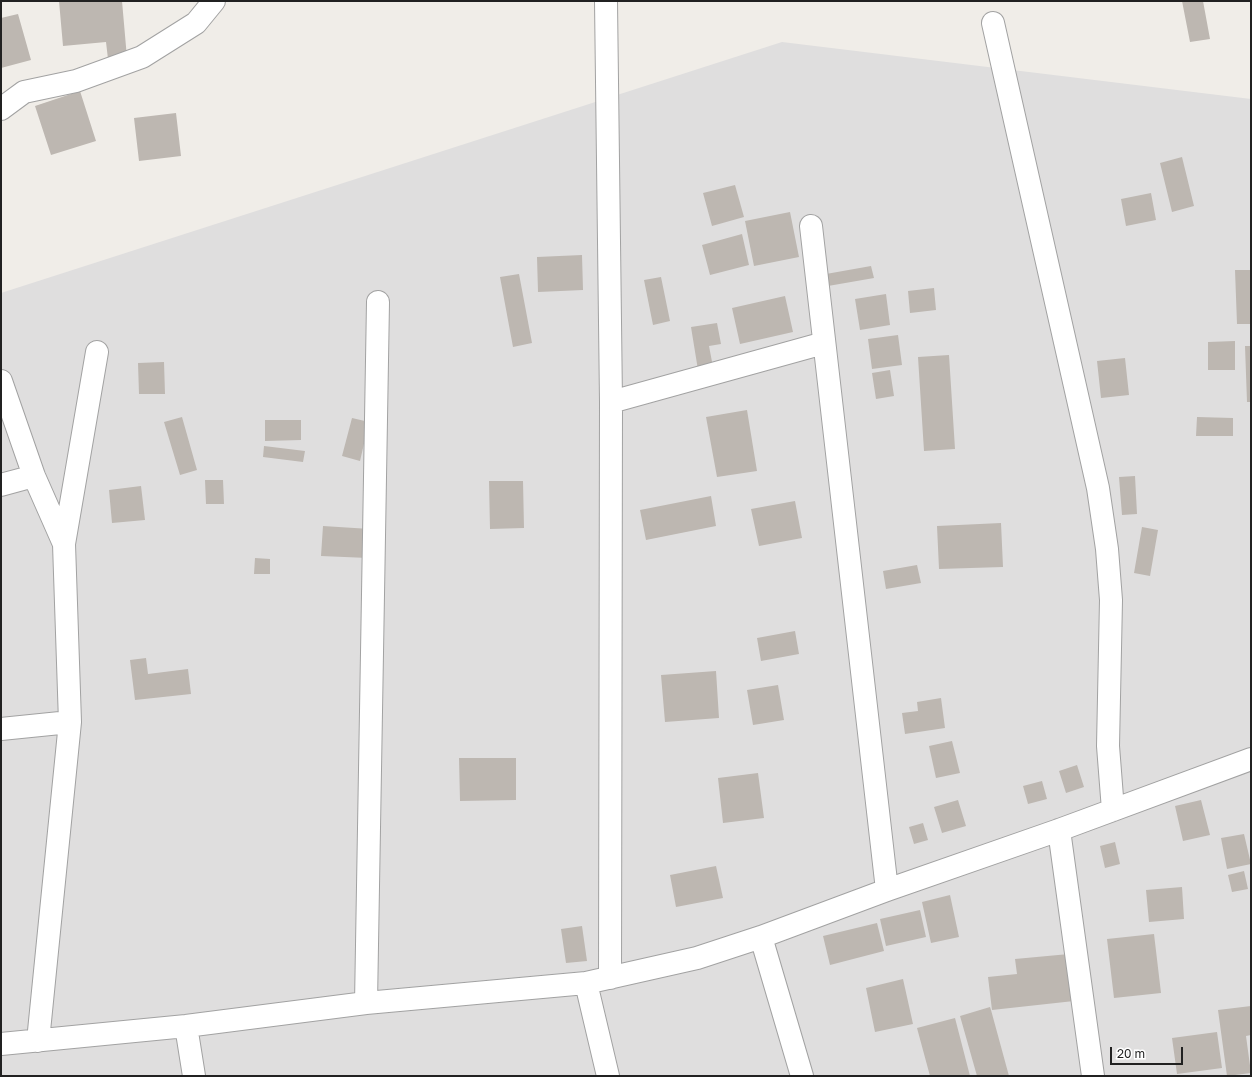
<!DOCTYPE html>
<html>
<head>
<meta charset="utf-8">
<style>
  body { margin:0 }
  #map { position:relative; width:1252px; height:1077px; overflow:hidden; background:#f0ede8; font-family:"Golos Text",sans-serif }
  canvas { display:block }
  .frame { position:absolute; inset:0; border:2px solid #212121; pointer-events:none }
  .scale { position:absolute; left:1110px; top:1047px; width:73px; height:18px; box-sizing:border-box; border:2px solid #212121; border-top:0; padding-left:5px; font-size:12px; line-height:14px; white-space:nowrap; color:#212121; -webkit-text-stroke:3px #fff; paint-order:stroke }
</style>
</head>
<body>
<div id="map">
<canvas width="1252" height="1077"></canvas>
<div class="frame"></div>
<div class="scale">20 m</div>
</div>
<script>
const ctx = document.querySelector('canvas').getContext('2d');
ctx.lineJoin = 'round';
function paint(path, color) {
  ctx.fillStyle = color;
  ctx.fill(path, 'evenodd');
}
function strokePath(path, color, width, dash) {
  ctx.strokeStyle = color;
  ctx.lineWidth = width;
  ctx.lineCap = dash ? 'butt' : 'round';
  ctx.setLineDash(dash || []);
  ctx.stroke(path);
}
paint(new Path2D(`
  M782,42L1251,99V1076H1V293Z`), '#dfdede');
paint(new Path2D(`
  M59,1H122L127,58L108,59L106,42L63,46Z
  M1182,1H1203L1210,39L1190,42Z
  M18,14L31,60L1,68V18Z
  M80,91L96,141L51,155L35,106Z
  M176,113L181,156L139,161L134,118Z
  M1182,157L1194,206L1172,212L1160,163Z
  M735,185L744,217L712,226L703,193Z
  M1151,193L1156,220L1126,226L1121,199Z
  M790,212L799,257L754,266L745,221Z
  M742,234L749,265L710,275L702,245Z
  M582,255L583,290L538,292L537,257Z
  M871,266L874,278L828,286L826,274Z
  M1235,270H1251V324H1237Z
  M519,274L532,343L513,347L500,277Z
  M661,277L670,321L653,325L644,280Z
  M934,288L936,310L910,313L908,291Z
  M886,294L890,325L860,330L855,299Z
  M785,296L793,332L740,344L732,308Z
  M717,323L721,344L709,346L713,367L698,370L691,327Z
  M898,335L902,365L872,369L868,339Z
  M1235,341V370H1208V342Z
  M1245,346H1251V402H1247Z
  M949,355L955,449L924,451L918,357Z
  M1125,358L1129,395L1101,398L1097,361Z
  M164,362L165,394H139L138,363Z
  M890,370L894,396L876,399L872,373Z
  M747,410L757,471L717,477L706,417Z
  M182,417L197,470L180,475L164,422Z
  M1197,417L1233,418V436H1196Z
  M352,418L369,422L360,461L342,456Z
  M265,420H301V440L265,441Z
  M264,446L305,451L303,462L263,457Z
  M1135,476L1137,514L1122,515L1119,477Z
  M205,480H223L224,504H206Z
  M489,481H523L524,528L490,529Z
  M141,486L145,520L112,523L109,490Z
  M711,496L716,526L646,540L640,510Z
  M795,501L802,538L759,546L751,509Z
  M1001,523L1003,567L939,569L937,526Z
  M323,526L370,529L368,558L321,556Z
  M1142,527L1158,530L1150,576L1134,573Z
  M255,558L270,559V574H254Z
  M917,565L921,583L886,589L883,571Z
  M795,631L799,654L761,661L757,638Z
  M146,658L148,674L188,669L191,694L135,700L130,660Z
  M716,671L719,718L665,722L661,675Z
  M778,685L784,720L753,725L747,690Z
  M941,698L945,728L905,734L902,713L918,711L917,702Z
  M952,741L960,773L936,778L929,746Z
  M459,758H516V800L460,801Z
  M1077,765L1084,787L1066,793L1059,771Z
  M758,773L764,818L723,823L718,778Z
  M1042,781L1047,799L1028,804L1023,786Z
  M958,800L966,826L942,833L934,807Z
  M1201,800L1210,835L1183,841L1175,806Z
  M923,823L928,840L914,844L909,827Z
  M1244,834L1251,864L1227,869L1221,838Z
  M1115,842L1120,864L1105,868L1100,846Z
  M716,866L723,898L676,907L670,875Z
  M1244,871L1248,889L1232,892L1228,875Z
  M1182,887L1184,919L1149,922L1146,890Z
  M950,895L959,937L931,943L922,902Z
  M920,910L926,937L886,946L880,919Z
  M877,923L884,951L830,965L823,936Z
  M582,926L587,961L566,963L561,929Z
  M1154,934L1161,993L1114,998L1107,939Z
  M1069,954L1074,1001L992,1010L988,977L1017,974L1015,959Z
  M903,979L913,1024L875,1032L866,988Z
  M1251,1006V1035L1246,1036L1251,1073L1227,1076L1218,1010Z
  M990,1007L991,1010L1009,1076H977L960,1016Z
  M955,1018L970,1076H930L917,1028Z
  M1217,1032L1222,1068L1177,1074L1172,1038Z`), '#bdb7b1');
const minor = new Path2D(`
  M606,1L611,402L610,978
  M993,23L1098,488L1107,549L1111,600L1108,746L1113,810
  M1,109L24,92L76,81L142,57L196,23L214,1
  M811,226L887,890
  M1,381L34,476L64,544
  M611,402L824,343
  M1,485L34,476
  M1,729L70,722
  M1059,830L1093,1076
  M761,937L802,1076
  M586,983L608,1076
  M366,1003L378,302
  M186,1026L194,1076
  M38,1041L70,722L64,544L97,352
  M1,1044L186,1026L366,1003L586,983L697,958L761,937L887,890L1059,830L1251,759`);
strokePath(minor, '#a2a2a2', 24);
strokePath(minor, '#fff', 22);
</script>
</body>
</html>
